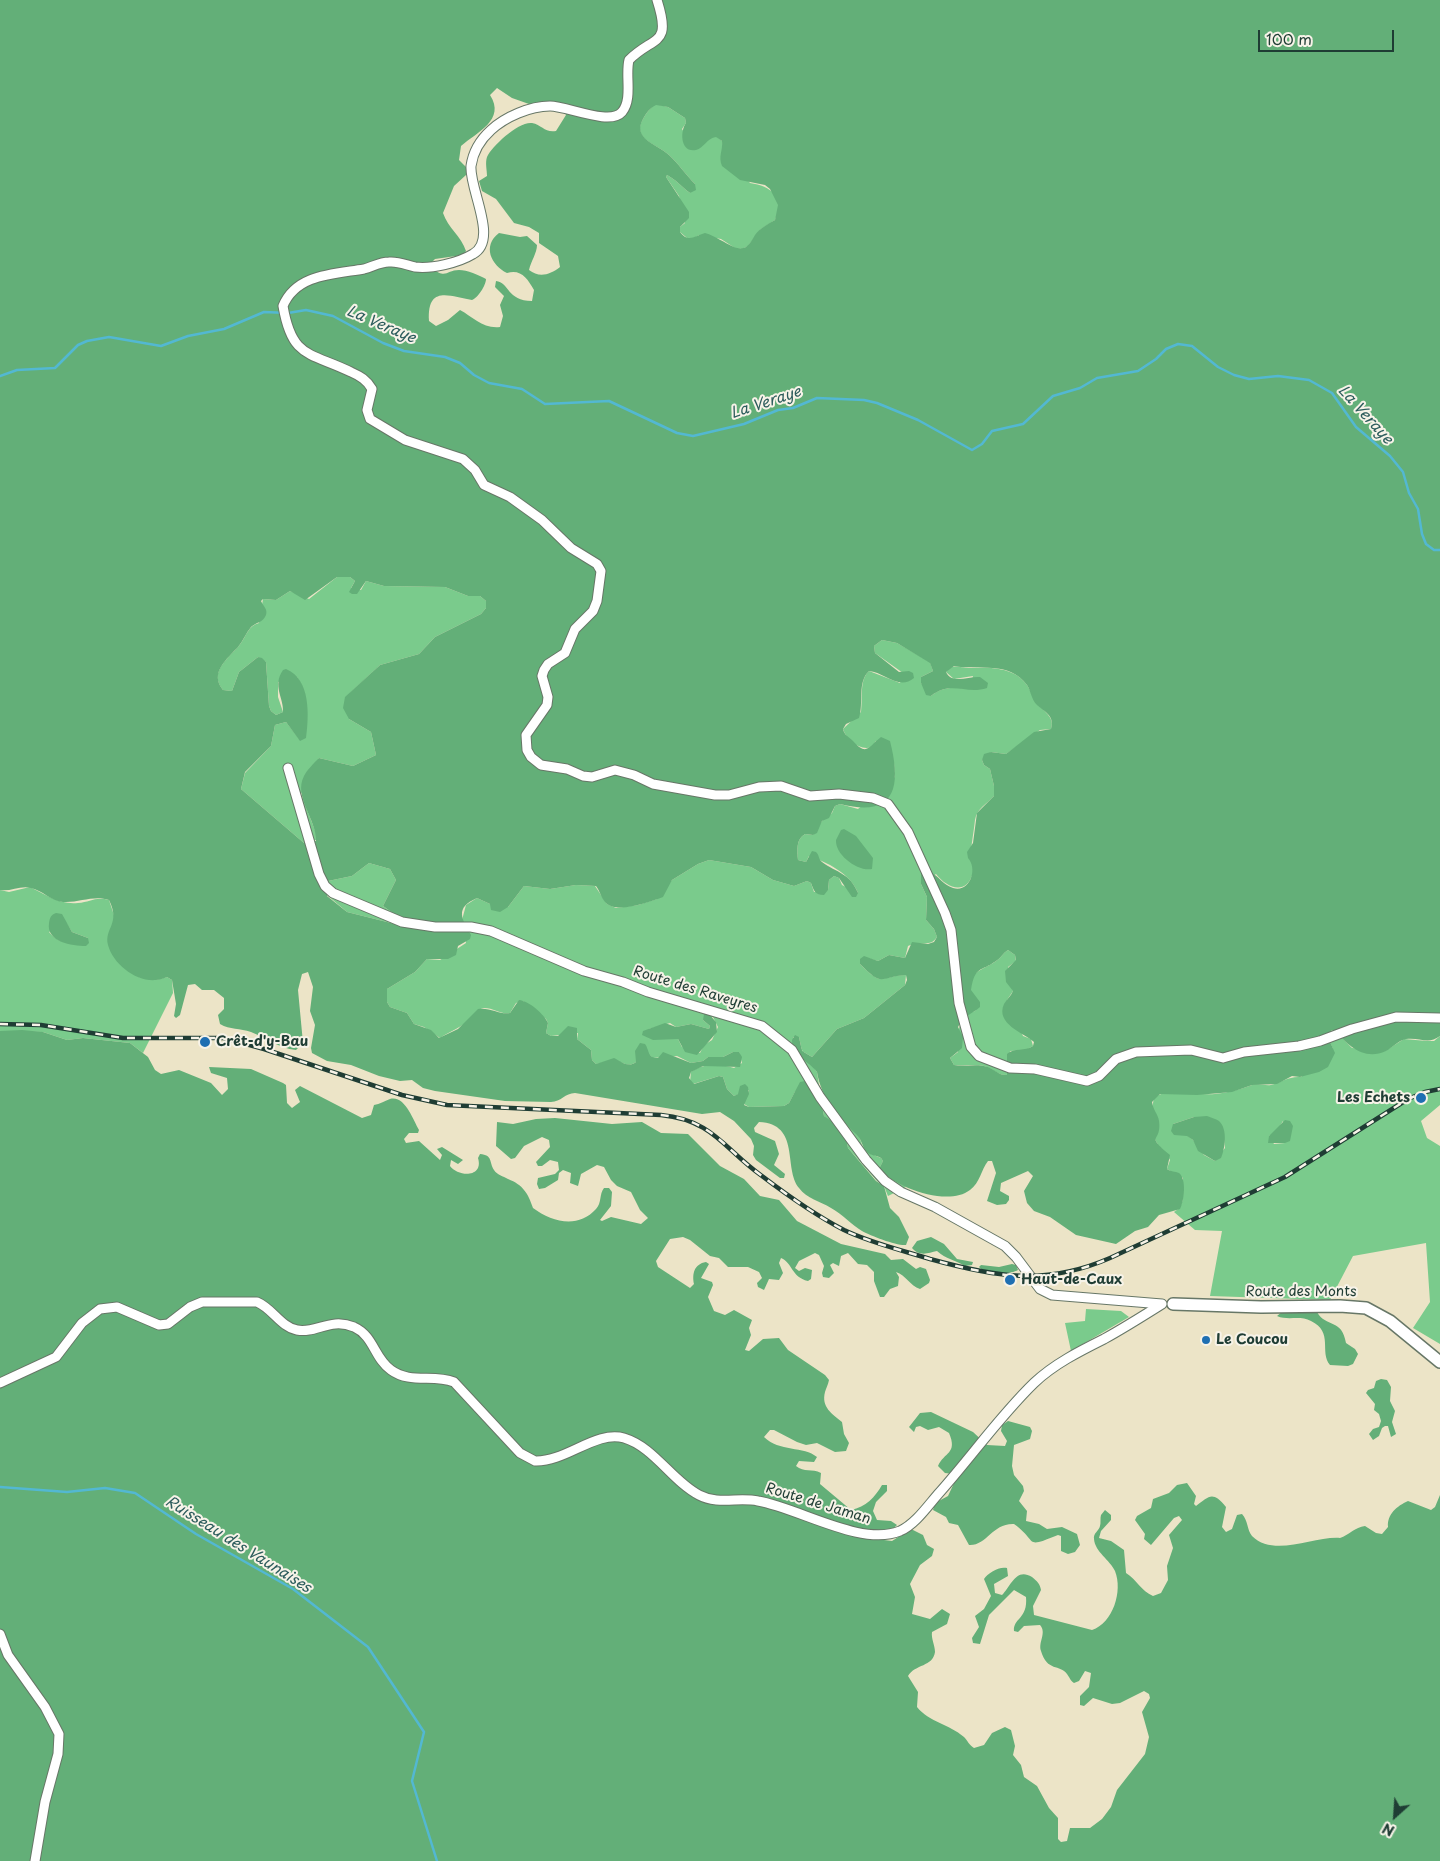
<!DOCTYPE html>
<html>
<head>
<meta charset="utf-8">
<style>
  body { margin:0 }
  #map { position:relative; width:1440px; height:1861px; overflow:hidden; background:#ece4c7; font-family:"Playpen Sans",sans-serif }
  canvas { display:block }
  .north { position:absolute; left:1370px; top:1791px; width:50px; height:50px; -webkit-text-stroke:4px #f7f3e8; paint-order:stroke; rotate:206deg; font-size:14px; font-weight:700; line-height:20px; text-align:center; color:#1f3d34 }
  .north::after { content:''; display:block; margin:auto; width:18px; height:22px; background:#1f3d34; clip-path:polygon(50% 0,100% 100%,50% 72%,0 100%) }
  .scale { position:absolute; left:1258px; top:30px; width:136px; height:22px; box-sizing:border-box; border:2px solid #1f3d34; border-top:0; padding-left:6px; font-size:15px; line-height:18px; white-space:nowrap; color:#1f3d34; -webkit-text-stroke:4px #f7f3e8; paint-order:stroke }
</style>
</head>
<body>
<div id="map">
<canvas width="1440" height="1861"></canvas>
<div class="north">N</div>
<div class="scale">100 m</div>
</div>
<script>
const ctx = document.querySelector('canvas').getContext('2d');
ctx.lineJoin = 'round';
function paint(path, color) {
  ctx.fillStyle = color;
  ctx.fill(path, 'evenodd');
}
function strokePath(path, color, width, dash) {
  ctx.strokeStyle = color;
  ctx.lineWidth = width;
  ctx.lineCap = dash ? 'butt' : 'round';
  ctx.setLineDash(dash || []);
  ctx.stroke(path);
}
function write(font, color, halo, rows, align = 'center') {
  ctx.font = font + ' "Playpen Sans",sans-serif';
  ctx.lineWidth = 4;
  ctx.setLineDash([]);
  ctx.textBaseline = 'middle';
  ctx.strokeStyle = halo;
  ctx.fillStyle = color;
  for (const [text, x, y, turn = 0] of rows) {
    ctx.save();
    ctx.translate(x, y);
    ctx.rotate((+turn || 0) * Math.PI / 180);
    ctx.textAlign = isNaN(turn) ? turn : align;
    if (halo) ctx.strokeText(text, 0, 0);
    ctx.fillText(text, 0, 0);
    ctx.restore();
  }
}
paint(new Path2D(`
  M656,104L668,107L685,118L686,123L682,129L694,150L711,137L716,136L722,141L723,148L750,183C771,186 785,197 775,220L761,229L748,246L742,249L735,248L721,239L699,235L695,238H687L680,232V227L685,223L679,196L666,177L667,175C675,179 682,187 690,193L695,184C686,175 678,163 669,155C657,144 631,139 643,119C647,112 650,108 656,104Z
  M337,577H350L355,581L351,588L361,590L366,581L384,586L445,587L468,596H480L486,601V608L481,614L435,637L419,654L380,665L350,693L349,719L371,732L376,755L353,766L319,758L301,794L316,833V840L304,843L241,789L245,773L271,746L275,725L286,722L300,740L302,686L297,677L278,682V697L283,712L276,715L271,711L269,706L266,662L258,657L239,672L232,691L223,690C207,671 231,657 241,643C246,636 249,625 259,623L263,599L276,600L290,591L309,599Z
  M882,640L897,643L930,662L933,671L921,677V683L931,696C943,686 955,687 970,689L973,676L954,679L946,672C953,662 961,669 971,668C989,667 1015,667 1027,685C1031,691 1032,697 1038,704C1045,713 1055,717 1051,729L1040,730L1006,754L991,752L982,760L984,765L990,769L994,786V796C987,804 977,808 975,820C974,829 972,841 971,850C971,857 975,867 973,873C966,896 947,888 936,874L921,884L927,897L926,920L934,929L937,937C930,948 921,940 908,946L905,958L889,955L878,961L864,957L860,964C884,988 878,976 906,975L905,985L864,1018L837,1029L812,1057L802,1051L799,1037H793L817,1072L819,1085L837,1114L859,1136L862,1145L869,1153L881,1158L883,1161L880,1167L884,1175L906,1187L888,1196L884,1186L877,1181L848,1148L846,1137L824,1116L822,1106L809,1086L795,1092L789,1103L784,1106L749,1107L744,1104L749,1090L734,1096L727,1089L723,1077L719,1076L693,1084L690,1082L691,1072C703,1063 721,1064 734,1068L742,1063L739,1052H733L723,1057H708L703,1061L691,1063L677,1056L653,1058L648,1054L637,1056L636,1062C628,1068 624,1062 616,1061C607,1059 603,1064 596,1064L592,1060L591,1050L577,1039L578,1033L551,1036L546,1033L548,1023L546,1019L523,1001L516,1003L510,1013C502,1015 494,1008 484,1008C478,1009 475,1013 472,1017C463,1027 450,1031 440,1038L424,1027L414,1024L407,1013L390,1007L387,1002V989L415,972L427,959L440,960L466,943L462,920L466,905L477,898L490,904L508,907L524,886L550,889L576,885L595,886L607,904L616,908L638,905L657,899L672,880L698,864L709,860L751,867L773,880L794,886L807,881L811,883L814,892L828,890L829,880L834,876L839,878L842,885L858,893C851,874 827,862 809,856L806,862L798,860C797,850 796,839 805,834L813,835L822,821L832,813L835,806L840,804L858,809L895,777L894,763L876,741L872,747C860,751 847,741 843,729L861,712C863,698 859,680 869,671L900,683L903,673L875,653L874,646ZM713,1017L718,1027L712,1040L704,1045L700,1053L682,1047L678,1039H664L649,1029L670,1023L676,1027L691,1024L709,1029L710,1026L703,1020Z
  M369,863L390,869L396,880L383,906L397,916L395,924L347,912L327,895L328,881L352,876Z
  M30,887C46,895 60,905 78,903C90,902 96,896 109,900L115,918L113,925L139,977L156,980L167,977L172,980L173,993L143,1053L130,1043L83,1038L67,1040L43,1032L0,1031V890L9,892ZM67,924L72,932L88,938C73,944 61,946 49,932Z
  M1008,950L1015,955L1016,961L1008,967L1013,991L1007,1000L1023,1036L1031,1039L1033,1046L1026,1050L1010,1051L1007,1075C999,1076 992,1068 984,1066C974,1064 964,1066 954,1065L950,1058L958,1052C959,1035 955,1016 975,1011L979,1002L971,993C968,969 983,971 996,961C1001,958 1003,953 1008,950Z
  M1332,1030L1335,1031L1352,1048L1385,1051L1404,1039L1427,1041H1434L1440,1036V1105L1421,1121L1427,1138L1440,1146V1344L1413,1328L1430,1302L1426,1243L1353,1256L1330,1300L1210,1296L1222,1231L1195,1230L1174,1212C1187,1205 1182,1191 1183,1178L1167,1169L1170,1160C1166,1151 1158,1148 1155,1139C1159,1127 1160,1119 1152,1108L1154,1098C1169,1086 1196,1096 1215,1094C1231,1092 1238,1090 1252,1085C1258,1083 1265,1086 1271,1085C1282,1082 1289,1076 1301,1077L1333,1049L1327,1035ZM1194,1117L1224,1139L1225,1148L1215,1161L1204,1155L1193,1140L1173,1124ZM1283,1121L1285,1143L1274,1144L1269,1136L1276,1132Z
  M1086,1309L1121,1311L1129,1317L1071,1351L1065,1323L1085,1321Z`), '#7acb8c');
paint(new Path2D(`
  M0,0H1440V1036C1428,1045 1420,1037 1406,1039C1399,1040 1393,1047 1386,1051C1364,1061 1349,1046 1335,1031L1332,1030L1327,1035L1335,1053L1328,1067L1319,1072L1300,1077L1292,1076L1277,1084L1252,1085L1232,1092L1197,1095L1160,1094L1152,1102C1153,1110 1158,1114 1159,1121C1162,1144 1144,1133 1170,1155L1167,1169C1171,1172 1175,1171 1179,1173C1187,1179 1184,1202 1180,1209L1159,1215L1148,1227L1135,1231L1116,1244L1076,1235L1050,1217L1034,1211L1027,1203L1024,1191L1033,1176L1028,1171L1001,1183L1000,1191L1009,1196V1200L1006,1204L997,1205L987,1201L996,1173L992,1161H988C981,1170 980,1183 970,1190C948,1207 896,1188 879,1169L883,1161L881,1158C876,1155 871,1156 867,1152C862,1147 862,1140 857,1135C839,1118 821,1098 817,1072C808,1060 792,1057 792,1040L795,1035L799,1037L802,1051L812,1057L837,1029L864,1018L905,985L907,980L906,975C878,977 884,988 860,964V959L864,956L878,961L889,955L905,958L912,942L928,944L934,942L937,937L934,929L926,920L927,897L921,884V874L930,872C939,876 943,885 953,888C970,893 978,869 968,858L967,852L973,843L977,813L994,796V786L990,769L984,765L982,760L984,754L991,752L1006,754L1034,732L1051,729C1055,716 1045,712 1037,705C1031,699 1031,691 1027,685C1009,660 978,671 954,666L946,672C952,685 969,676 980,677L988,683L987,688C966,695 951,680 931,696L926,695L921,683V677L933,671L930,663L897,643L882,640L874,646L875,653L899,672L909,671L913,673L914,678C899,691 884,672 869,671C857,682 864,703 859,718L846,724L843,729C844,735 849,737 853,741C867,757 869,746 881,737L890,741C902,788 895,818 840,804L835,806L829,818L822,821L817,833L813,835L805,834C796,839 797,850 798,860L806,862L812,851L816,852C820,856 818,859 822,862C837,873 850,873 858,893L856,897H852L839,878L834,876L829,880L828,890L824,895C815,895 814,891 811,883L807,881L794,886L773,880L751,867L709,860L698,864L672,880L663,897C650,902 617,914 606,903C601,898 600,891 596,886L576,885L550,889L524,886L508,907L500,912L491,910L490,904L477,898C454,908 462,919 471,935L470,939L458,946L456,955L448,959H427L415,972L387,989V1002L390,1007L407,1013L414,1024L431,1030L439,1038L458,1029L478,1009C490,1007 500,1015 510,1013L519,1000C529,1001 544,1014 548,1023L546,1033L551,1036H558L568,1026L577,1028V1039L591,1050L592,1060L596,1064L614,1058C622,1062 628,1068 636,1062L635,1051L640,1043L645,1044C650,1051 647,1058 658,1058L663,1052L691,1063L703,1061L708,1057H723L733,1052H739L742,1057L740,1067L703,1066L691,1072L689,1078L694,1084L719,1076L723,1077L727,1089L734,1096L738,1094L740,1086L745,1084L748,1087L749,1094L744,1105L749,1107L784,1106L789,1103L800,1082L805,1081L822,1106L824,1116L836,1124L846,1137L848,1148L876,1181L884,1186L890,1208L899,1217L909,1237L906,1245C897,1246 871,1236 862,1231C852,1225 842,1214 831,1208C820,1201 807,1199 799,1188C783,1168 801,1124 759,1122L754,1128L755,1132L775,1141L779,1154L774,1165L785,1174L784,1178H780L756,1160L753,1155L754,1146L751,1139L734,1121L720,1112L702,1114L575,1093C565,1093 561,1102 551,1102L505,1101L435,1091L423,1088L412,1080L400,1081L379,1076L351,1065L327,1061L312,1053L311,1048L315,1025L310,1011L313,987L308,972L302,974L298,990L303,1043L296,1050C278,1048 267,1038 251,1032C240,1028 230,1030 220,1024L218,1015L224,1009V998L214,990H202L195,984L188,985L180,1015L176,1018L174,1016L176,1004L172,980L167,977C164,978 159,980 156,980C136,982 113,964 108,945C104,928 121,924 109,900C94,895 79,903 63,902C51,901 42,890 31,888C21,885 10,892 0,890ZM497,88L512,98L529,104L561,106L566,115L556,131C545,133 542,125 532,123C519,121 492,146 487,157C485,163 487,170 487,176L479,181L482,191L496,199L514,223L529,227L539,233V243L558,256L560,267C550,275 539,278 529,270C531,261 537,253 537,245L527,236L520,237L499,233C482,246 491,265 507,273C521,269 527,278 534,290L532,301C507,301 509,282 496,281L495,287L504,296L500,305L503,316L500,327C483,329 473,317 460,310L448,320L436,326L429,321C427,285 449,296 472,300C478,298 486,285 486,279C479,275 467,270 459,270C447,270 446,279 433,269L432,262L435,259L463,255L466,251C461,236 448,228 443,213L454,186L466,175V167L459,160L461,146C477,132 506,120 490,95ZM656,105L668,107L685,118L686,123C680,131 680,153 696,150C704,148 707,138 716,137L722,141C723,151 718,156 722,166L740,180L765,185L770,189L778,205L775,220C768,224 760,228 755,235C750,243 747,252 734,247C724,243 716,236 705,233C695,236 688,243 680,232V227L689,218V212L666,177L667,175C675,179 682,187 690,193L696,190L695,184C686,175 678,163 669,155C657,144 632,139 643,119C647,112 650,108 656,105ZM337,577H350L355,581L349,592L352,594H357L366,581L384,586L445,587L468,596H480L486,601V608L481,614L435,637L419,654L380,665L345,697L343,708L349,719L371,732L376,755L353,766L319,758C314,763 307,770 304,776C293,797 317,820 316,841L304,843L241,789L245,772L271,746L275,725L286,722L300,741L306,738C309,716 311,679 286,669L283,670C272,686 284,698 283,712L276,715L271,711L269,706L266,662L262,658L258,657L239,672L232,691L223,690C209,673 227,659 238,647C243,641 246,633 251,627C256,622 263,623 266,615C268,609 263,606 261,601L263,599L276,600L290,591L305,600ZM369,863L390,869L396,880L383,906L397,916L395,924L347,912L327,896L328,881L352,876ZM1008,950L1015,955L1016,960L1005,971L1006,982L1013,991C1011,996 1007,999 1004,1004C995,1024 1024,1033 1034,1042L1033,1046C1025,1052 1014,1047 1007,1054V1075C1000,1076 995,1070 988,1067C977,1063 965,1067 954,1065L950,1058L962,1048L963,1037L958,1027C963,1016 972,1014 980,1007V1002L971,990C975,965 981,972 996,961C1001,958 1003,953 1008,950Z
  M844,829L856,836L873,858L872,869C858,872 835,855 836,840L841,830Z
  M56,913L62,914L72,932L88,938L89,943L86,946C72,946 46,942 49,923C50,917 51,915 56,913Z
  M708,1013L716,1022L717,1032L697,1055L685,1052L678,1039L653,1040L642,1035L643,1031L665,1023L676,1027L691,1024L709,1029L710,1026L703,1020L704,1014Z
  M22,1030L43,1032L67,1040L83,1038L130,1043L148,1057L155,1070L161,1074L179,1070L211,1083L222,1095L228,1089L227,1078L211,1073L209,1067L251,1069L283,1083L286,1085L287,1103L292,1108L300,1102L295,1090L300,1086L362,1118L371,1115L374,1105C380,1104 384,1101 390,1099C405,1095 413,1120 419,1130L418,1133H409L404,1139L406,1143L419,1141L440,1160L442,1155L437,1149L442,1147L463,1160L458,1164L451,1160L450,1166C458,1177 484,1178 478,1158L480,1154C493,1155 489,1162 494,1170C497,1175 503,1176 508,1179C523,1185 528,1193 533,1208C552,1222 578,1229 596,1209C602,1203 599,1194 604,1188H609L612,1192L611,1206L600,1220L602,1221L611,1217L641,1224L648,1218L640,1210L631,1192L617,1186L611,1180L604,1167L597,1165L581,1174L578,1186L570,1183L571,1173L563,1170L559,1173L558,1180L545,1188L539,1189L537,1184L538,1178L555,1174L559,1170L558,1162L550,1160L542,1166H538L536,1162L550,1147L549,1140L542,1137L524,1146L515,1158L511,1159L496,1146L497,1122L513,1124L536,1119L555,1118L612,1124L642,1122L661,1133L688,1134L720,1166L744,1179L760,1196L779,1200L797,1221L841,1244L885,1254L891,1260L903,1259L916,1269L920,1267L926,1269L930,1280L929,1283L920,1289C910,1286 906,1275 896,1272L899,1277L898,1286L890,1289L884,1297H880L874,1281V1272L867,1265L858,1264L848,1253L841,1256L839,1266L833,1263L830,1265L834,1273L829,1278L823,1277L822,1273L824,1266L819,1255L815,1253L799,1261L795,1268L799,1271L805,1268L812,1270L811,1279L808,1281C791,1277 793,1263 781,1258L779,1263L783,1273L779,1280L769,1279L764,1290L758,1287L757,1283L762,1278L759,1272L748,1267H728L719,1258L710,1256L690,1240L683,1237L670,1239L656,1261L658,1267L690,1288L694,1284C692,1274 694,1264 706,1262L709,1264L701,1278L712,1282L713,1285L708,1297L714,1311L725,1315L734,1310L752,1320L749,1328L751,1335L745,1350L749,1351L763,1339L779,1338L788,1350L825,1375L829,1380C828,1385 826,1388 825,1392C821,1407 832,1414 842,1422L844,1434L849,1443L846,1451L835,1452L817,1443L806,1445L797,1442L774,1430H770L764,1437C779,1452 804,1446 817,1457L814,1462L799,1461L796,1466C804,1473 812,1468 821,1473L820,1484L851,1510C866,1507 875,1497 882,1485H887V1491L876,1502L873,1511L877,1520L891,1521L897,1525L883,1538L884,1540L892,1541L911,1529L923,1535L927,1545L934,1549L932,1556L920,1565L910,1584L915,1597L912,1614L930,1619L942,1609L950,1614L947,1624L932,1632C931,1639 935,1645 935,1652C933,1667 915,1664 908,1676L918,1692L917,1707C929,1722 949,1724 964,1737C968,1741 969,1745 974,1748L984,1745L992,1733L1005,1727L1011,1730L1015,1746L1013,1755L1021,1765L1024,1777L1037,1786L1049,1808L1058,1818V1839L1061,1842L1067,1841L1070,1828H1090L1102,1819L1111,1807L1117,1790L1145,1754L1149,1737L1142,1712L1150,1698L1149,1694L1144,1691L1120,1703L1112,1704L1093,1698L1084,1706L1080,1705V1696L1089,1687L1091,1673L1085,1671L1079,1681L1074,1683C1070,1680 1070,1678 1067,1674C1060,1664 1047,1672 1041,1651C1038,1642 1047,1633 1040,1625L1024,1626L1018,1632L1014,1631C1013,1618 1028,1619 1026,1597L1014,1590L989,1615L980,1644L973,1643L972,1638L979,1627L975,1616L984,1609L991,1596L984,1579C988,1573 999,1566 1007,1568L1008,1576L994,1584L995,1593L1002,1595C1011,1586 1016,1567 1032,1577C1037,1581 1040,1584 1041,1590L1033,1606L1034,1615L1092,1630C1113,1623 1123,1591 1115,1571C1110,1560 1095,1552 1094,1539C1093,1533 1099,1531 1100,1526C1101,1523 1100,1518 1101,1515L1105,1510L1111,1515V1520L1101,1531L1099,1538L1111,1541L1124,1550L1126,1573C1137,1580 1141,1591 1153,1596L1161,1593L1168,1580L1167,1566L1173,1548L1169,1535L1182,1520L1179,1516L1174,1518L1151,1545L1144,1539L1145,1534L1135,1520L1137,1516L1151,1508L1153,1499L1169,1493L1177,1485L1187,1483L1196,1496L1194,1504L1196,1506C1209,1497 1212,1490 1226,1507L1222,1527L1226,1532L1232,1529L1237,1515L1242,1514C1248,1520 1247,1530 1252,1536C1274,1558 1314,1536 1340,1538C1349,1535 1355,1527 1365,1526L1376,1533L1382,1534L1388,1527C1387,1514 1397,1506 1408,1501L1431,1510L1435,1507L1440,1495V1861H0V1031Z
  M1207,1116C1210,1117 1216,1119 1219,1121C1228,1129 1225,1149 1221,1158L1215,1161L1198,1151L1193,1140L1187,1136L1174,1135L1171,1131L1173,1124L1194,1117Z
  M1285,1120L1290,1121L1293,1126L1290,1141L1285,1143H1268L1269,1136Z
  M931,1237L944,1244L957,1259L973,1262L972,1265L965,1266C955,1260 946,1259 937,1251C928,1253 920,1257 912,1248L917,1241Z
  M1012,1264L1016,1265L1018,1270C1010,1275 985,1274 979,1267L981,1265L999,1267Z
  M1283,1311L1317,1312C1326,1328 1342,1318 1346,1343L1355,1349L1358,1354L1353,1364L1348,1366L1330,1365C1319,1352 1334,1332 1311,1321C1300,1315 1288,1321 1277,1316Z
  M1381,1379L1387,1380L1391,1387L1390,1401L1395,1411L1392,1422L1396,1434L1391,1437L1388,1426H1385L1382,1428L1379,1436L1373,1440L1369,1434L1373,1429L1379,1427L1381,1421L1379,1414L1374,1410L1375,1404L1366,1393L1368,1390L1374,1388L1376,1381Z
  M931,1412L973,1432L987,1445L1005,1446L1007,1441L1001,1431L1002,1425L1008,1421L1030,1427L1032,1431L1030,1439L1014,1445L1012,1466L1014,1475L1023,1486L1024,1491L1019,1501L1027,1511L1026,1521L1039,1524L1047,1529L1062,1527L1077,1534L1080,1545L1075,1552L1068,1554L1061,1551V1536L1058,1535C1023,1549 1039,1542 1014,1524C992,1523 987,1546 969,1545L958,1525L949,1523L946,1517L933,1510L935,1503L948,1496L955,1481L953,1474L945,1473L938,1466C944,1452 958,1454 949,1433L939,1427L928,1430L920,1426L916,1427L914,1432L909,1427L920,1413Z`), '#63af78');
strokePath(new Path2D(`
  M0,376L17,370L55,368L78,345L87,341L109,337L161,346L188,336L224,329L264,312L288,313L306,310L333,316L383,343L404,351L445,357L460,363L474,375L489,383L522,389L545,404L609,401L677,433L693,436L744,424L778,410L793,408L817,398L864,400L877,403L918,420L972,450L982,444L992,431L1023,424L1053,396L1080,388L1097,378L1138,371L1156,359L1166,349L1178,344L1192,346L1218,367L1234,375L1249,379L1278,376L1309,380L1332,393L1356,427L1390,456L1403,472L1409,493L1418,509L1422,534L1426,544L1434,550H1440
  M0,1487L67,1492L105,1488L135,1493L196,1534L293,1589L368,1647L424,1732L412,1781L437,1861`), '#53b8d2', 2.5);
const minor = new Path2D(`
  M657,0C672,47 654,35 629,60C625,75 633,99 622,112C610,126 567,106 550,106C530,106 505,117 491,130C481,139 473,152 471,166C469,189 499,240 473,254C458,263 432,269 415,267C406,265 398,261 389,262C380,262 372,267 364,269C334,274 296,274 283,306C292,359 310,352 351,372C360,376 367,380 372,389L367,410L370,419L405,440L463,459L475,470L484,485L510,497L542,520L571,548L597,564L601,571L597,601L593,611L575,629L565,653L548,664L544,670L542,676L548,697L547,705L526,735L527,750L531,757L541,765L567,769L583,776L592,777L615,770L634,775L653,784L715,795H729L759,787L781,786L810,796L839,794L873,798L888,804L908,832L945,913L951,930L959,1003L971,1047L979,1056L1010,1068L1035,1069L1087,1081L1099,1076L1116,1059L1136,1052L1191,1050L1223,1058L1244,1052L1299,1046L1320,1041L1352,1029L1396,1017L1440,1018
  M288,768L319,874L325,886L333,893L402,922L435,927H471L491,931L584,971L623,982L648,992L762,1026L792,1050L820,1097L866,1160L885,1181L901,1192L935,1207L1005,1246L1016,1257L1040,1289L1052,1295L1162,1304
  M0,1383L56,1357L82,1323L100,1309L117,1307L159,1325L168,1324L190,1307L202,1302H257C272,1308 281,1327 297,1330C316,1334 330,1317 354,1327C374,1336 374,1358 391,1370C410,1384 433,1374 454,1382L520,1453L535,1461C566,1462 596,1430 624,1438C654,1447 672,1481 699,1495C718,1505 738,1497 758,1501C799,1508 861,1547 900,1531C916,1524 929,1504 940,1492C972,1456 1000,1416 1034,1383C1054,1364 1080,1351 1104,1339C1124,1328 1143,1316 1162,1304
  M0,1634L8,1655L45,1707L59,1734L58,1754L45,1802L35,1861`);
const tertiary = new Path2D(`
  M1173,1304L1261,1307L1340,1306L1366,1308L1390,1321L1440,1362`);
strokePath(minor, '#677767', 11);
strokePath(tertiary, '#677767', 14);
strokePath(minor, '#fff', 9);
strokePath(tertiary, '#fff', 11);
const rail = new Path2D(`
  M0,1024L41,1025L123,1038H224L264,1049L402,1095L447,1105L661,1115C713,1120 724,1149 762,1176C787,1195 815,1215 844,1230C871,1243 901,1250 930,1259C995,1277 1046,1286 1110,1258L1285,1177L1408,1099L1425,1092L1440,1089`);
strokePath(rail, '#1f3d34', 4.5);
strokePath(rail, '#f7f3e8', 2.5, [8]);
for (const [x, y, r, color] of [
  [205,1042,6,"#1f6fb2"],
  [1421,1098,6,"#1f6fb2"],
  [1010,1280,6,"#1f6fb2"],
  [1206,1340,5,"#1f6fb2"]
]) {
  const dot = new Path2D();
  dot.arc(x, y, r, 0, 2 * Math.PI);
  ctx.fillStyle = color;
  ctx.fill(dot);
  strokePath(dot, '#f7f3e8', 2);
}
write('14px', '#1f3d34', '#f7f3e8', [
  ["Route des Raveyres",695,990,17],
  ["Route des Monts",1301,1292],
  ["Route de Jaman",818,1504,17]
]);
write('bold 14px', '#1f3d34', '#f7f3e8', [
  ["Crêt-d'y-Bau",216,1042],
  ["Les Echets",1410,1098,"right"],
  ["Haut-de-Caux",1021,1280],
  ["Le Coucou",1216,1340]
], 'left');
write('italic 15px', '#2c5c5c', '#f7f3e8', [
  ["La Veraye",381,325,23],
  ["La Veraye",766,403,-18],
  ["La Veraye",1365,415,48],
  ["Ruisseau des Vaunaises",238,1545,32]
]);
</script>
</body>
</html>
